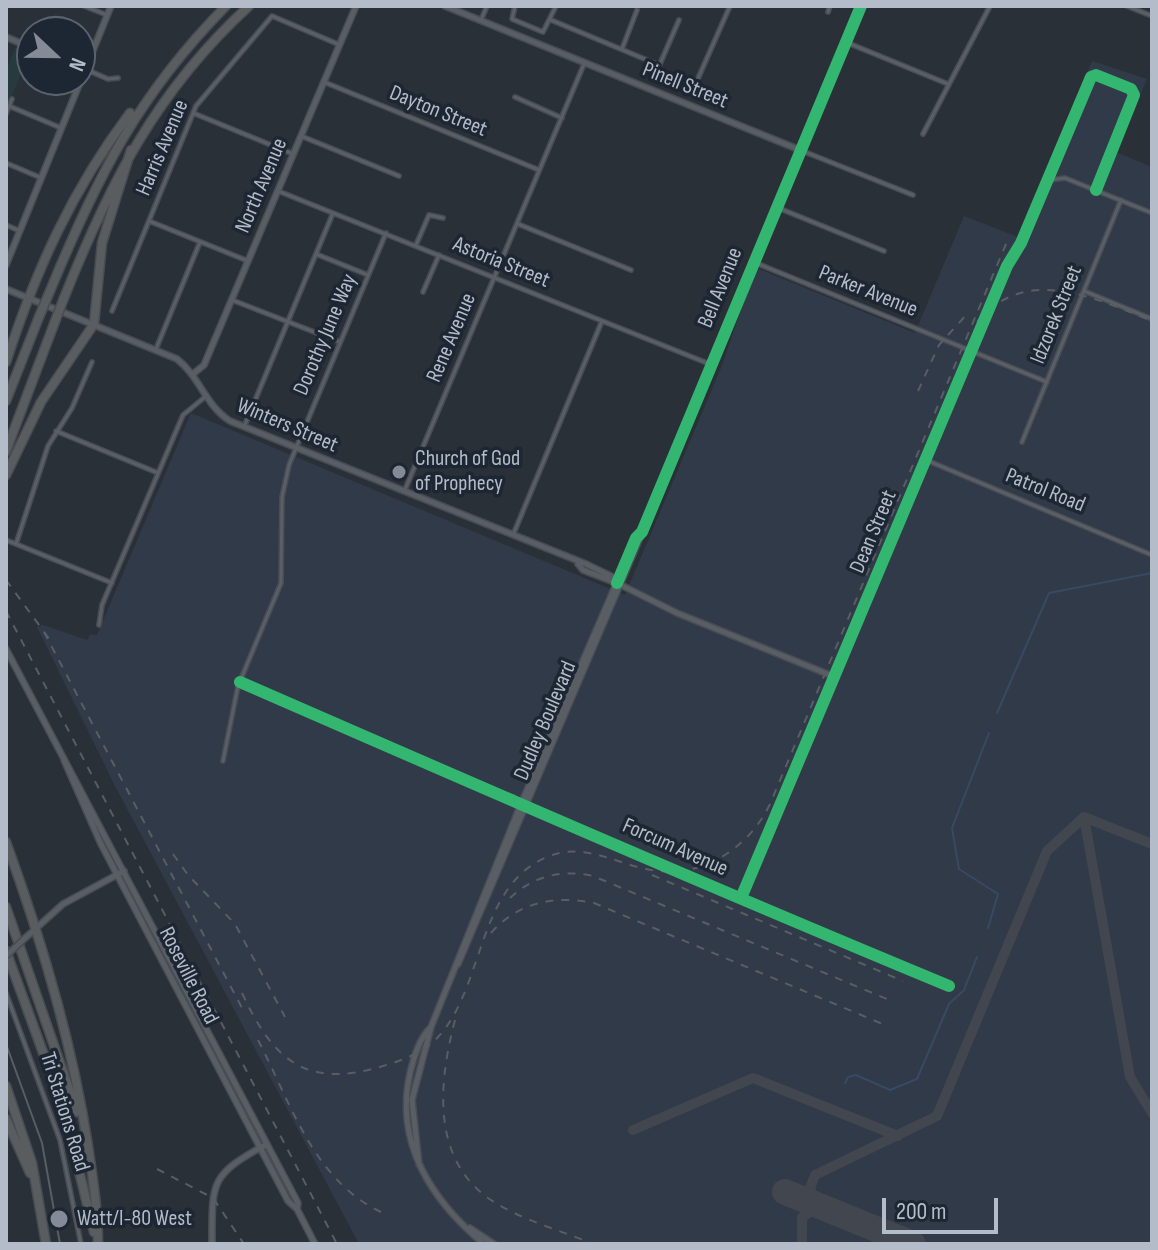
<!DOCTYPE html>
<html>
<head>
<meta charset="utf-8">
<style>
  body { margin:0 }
  #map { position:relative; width:1158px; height:1250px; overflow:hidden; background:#2a3038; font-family:"Sofia Sans Condensed",sans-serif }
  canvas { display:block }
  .frame { position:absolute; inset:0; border:8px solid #b4bcc9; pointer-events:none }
  .north { position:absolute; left:16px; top:16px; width:80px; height:80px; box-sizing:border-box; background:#1d2633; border:2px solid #59626f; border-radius:50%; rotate:112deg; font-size:22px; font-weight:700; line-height:32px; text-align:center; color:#b4bcc9 }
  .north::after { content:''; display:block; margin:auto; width:28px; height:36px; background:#848b96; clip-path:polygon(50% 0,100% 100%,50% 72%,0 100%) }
  .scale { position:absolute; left:882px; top:1198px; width:116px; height:36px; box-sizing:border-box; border:4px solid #b4bcc9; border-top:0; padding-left:10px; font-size:24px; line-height:28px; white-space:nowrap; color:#b4bcc9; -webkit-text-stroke:6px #1d2633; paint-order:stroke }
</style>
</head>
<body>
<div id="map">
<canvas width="1158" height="1250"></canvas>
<div class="frame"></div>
<div class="north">N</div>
<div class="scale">200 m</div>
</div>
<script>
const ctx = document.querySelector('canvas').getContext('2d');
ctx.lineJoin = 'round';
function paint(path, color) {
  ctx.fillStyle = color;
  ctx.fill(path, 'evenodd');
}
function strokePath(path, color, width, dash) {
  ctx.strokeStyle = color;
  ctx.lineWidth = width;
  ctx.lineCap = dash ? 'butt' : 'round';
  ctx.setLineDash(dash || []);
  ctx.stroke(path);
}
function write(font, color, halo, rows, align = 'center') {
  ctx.font = font + ' "Sofia Sans Condensed",sans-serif';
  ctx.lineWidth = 7;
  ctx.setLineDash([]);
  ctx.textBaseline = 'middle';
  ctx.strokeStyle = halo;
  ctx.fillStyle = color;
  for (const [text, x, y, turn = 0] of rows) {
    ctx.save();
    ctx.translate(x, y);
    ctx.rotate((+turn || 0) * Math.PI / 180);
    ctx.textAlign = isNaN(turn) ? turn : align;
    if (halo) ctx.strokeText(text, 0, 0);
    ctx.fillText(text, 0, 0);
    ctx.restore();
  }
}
paint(new Path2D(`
  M1092,61L1147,79L1116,152L1152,167V1244H359L115,786L37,627L43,625L87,640L90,634L97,635L191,413L625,595L721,368L754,272L759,269L915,333L964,216L1018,237Z`), '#313a48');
paint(new Path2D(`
  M15,48L29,54L10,101L6,99V69Z`), '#273a3e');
strokePath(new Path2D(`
  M997,713L1049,593L1152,573
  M988,928L998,894L959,869L952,828L989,733
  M845,1083L848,1077L856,1075L890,1090L917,1079L949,1004L964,990L977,957`), '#384963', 2);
strokePath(new Path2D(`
  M1084,817L1130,1077L1152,1113
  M1084,817L1152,844
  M633,1130L753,1078L898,1136
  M817,1205L810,1188L815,1175L937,1116L1047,851L1084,817
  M802,1244V1217L821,1206`), '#42464e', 10);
strokePath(new Path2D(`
  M785,1192L913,1244`), '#42464e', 26);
const street = new Path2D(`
  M84,6L107,15
  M515,6L512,19L543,32L556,6
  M1127,6L1152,16
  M828,12L830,6
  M481,20L487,6
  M551,20L659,65
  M679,20L656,73L692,92L730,6
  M848,43L948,84
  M622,49L637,10
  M85,69L108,79L118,78
  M324,82L539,170
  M515,97L562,118
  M9,106L61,128
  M193,113L293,154
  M6,114L12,99
  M923,134L990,6
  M301,136L399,176
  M800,150L913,195
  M6,163L39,177
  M1049,180L1065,178L1152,213
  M278,191L712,365
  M776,207L884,251
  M149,221L248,261
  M518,224L631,270
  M6,225L20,231
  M416,245L429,215L443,218
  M316,254L368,275
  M756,263L1047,382
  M1084,291L1152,319
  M423,292L439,255
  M232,300L340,342
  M112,311L196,106L272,16L340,45
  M156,349L200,242
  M244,427L333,213
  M56,431L158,473
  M1022,442L1121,200
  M926,460L1152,555
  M404,492L584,64
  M513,535L602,321
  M6,540L112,583
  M16,544L48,446L72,408L92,362
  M99,625L102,605L183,415L205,397
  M240,682C476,785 710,887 949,986
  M223,761L238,686L281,583L282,497L289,465L386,233
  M482,787L514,797L518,802
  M741,898L1007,266L1021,243L1091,77L1096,75L1131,89L1134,95L1096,190
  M6,993L60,1140L81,1244`);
const secondary = new Path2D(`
  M445,6L800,150
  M6,37L32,48
  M6,265L111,6
  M6,289L177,359C200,377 205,405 230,421L586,564L611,576L614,582
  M193,374L204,365L356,6
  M578,564L583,570L614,582
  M623,586L677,613L835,677
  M6,649L298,1203L297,1209L315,1244
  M64,760L101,844L288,1201L297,1209
  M23,940L63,904L124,871
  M458,964L642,533
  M430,1028C419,1039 414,1057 410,1073C394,1143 432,1201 484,1244
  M419,1164L412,1100L431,1027L521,804L636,538L642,532L861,6
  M470,1228L494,1244
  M212,1244C212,1181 210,1175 267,1144`);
const highway = new Path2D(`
  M50,291C97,177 138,95 226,6
  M64,298C110,183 156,91 249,6
  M6,362C36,270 72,190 130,113
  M6,401L39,317
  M6,451L54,324
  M6,475L41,402L94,324L102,243L131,150
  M6,842C42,941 72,1042 88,1146C93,1179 98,1211 98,1244
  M6,907L77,1112
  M6,951L64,1110L94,1232
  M6,1086L32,1163L46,1244
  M6,1119L30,1173`);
strokePath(street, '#484c53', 6);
strokePath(secondary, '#484c53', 8);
strokePath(highway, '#474c53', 11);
strokePath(street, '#5a5e66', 3);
strokePath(secondary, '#595d64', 5);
strokePath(highway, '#5a5d60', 8);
strokePath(new Path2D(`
  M6,1044L42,1143L60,1244`), '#595d64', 2);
strokePath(new Path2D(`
  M977,322C1026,264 1094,298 1152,321
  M918,391L939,345L968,313
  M6,580L50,640
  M6,611L337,1244
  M44,632L242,1008
  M173,854L188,875L235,924L285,1017
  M652,875L903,981
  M510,898C533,876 562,869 593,876L894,1002
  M491,933C518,902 555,895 594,903L885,1025
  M242,993C274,1062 307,1089 383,1066C407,1059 428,1051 444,1030C484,978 480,885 547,857C583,842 612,862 646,869C698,881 748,850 770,804L1006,244
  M455,1020C439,1081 430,1159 491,1200C521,1220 560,1230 593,1244
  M258,1040C291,1103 313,1180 381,1212
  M157,1169L213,1198L244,1244`), '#595d64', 2, [8, 8]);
const secondaryBridge = new Path2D(`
  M6,956L23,940`);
const highwayBridge = new Path2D(`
  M39,317L50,291
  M54,324L64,298`);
strokePath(secondaryBridge, '#484c53', 8, []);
strokePath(highwayBridge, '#474c53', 11, []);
strokePath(secondaryBridge, '#595d64', 5);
strokePath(highwayBridge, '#5a5d60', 8);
strokePath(new Path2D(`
  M617,583L636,538L642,532L861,6
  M240,682C476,785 710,887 949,986
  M741,898L1007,266L1021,243L1091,77L1096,75L1131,89L1134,95L1096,190`), '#33b770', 12);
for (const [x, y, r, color] of [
  [399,472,8,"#848b96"],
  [59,1219,10,"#848b96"]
]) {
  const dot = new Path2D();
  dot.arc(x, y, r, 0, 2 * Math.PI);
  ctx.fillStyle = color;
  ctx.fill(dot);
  strokePath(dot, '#1d2633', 3);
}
write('22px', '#b4bcc9', '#1d2633', [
  ["Pinell Street",685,86,22],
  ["Dayton Street",438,112,22],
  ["Harris Avenue",163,148,-67],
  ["North Avenue",262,186,-67],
  ["Astoria Street",501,263,22],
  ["Bell Avenue",721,288,-68],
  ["Parker Avenue",868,292,22],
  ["Idzorek Street",1057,315,-68],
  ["Dorothy June Way",326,335,-67],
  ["Rene Avenue",452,338,-67],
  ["Winters Street",287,426,23],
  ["Patrol Road",1045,491,22],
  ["Dean Street",874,532,-67],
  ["Dudley Boulevard",546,721,-67],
  ["Forcum Avenue",675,848,24],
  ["Roseville Road",188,976,63],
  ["Tri Stations Road",64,1112,73]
]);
write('22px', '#b4bcc9', '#1d2633', [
  ["Church of God",415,459],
  ["of Prophecy",415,484],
  ["Watt/I-80 West",77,1219]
], 'left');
</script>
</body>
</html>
